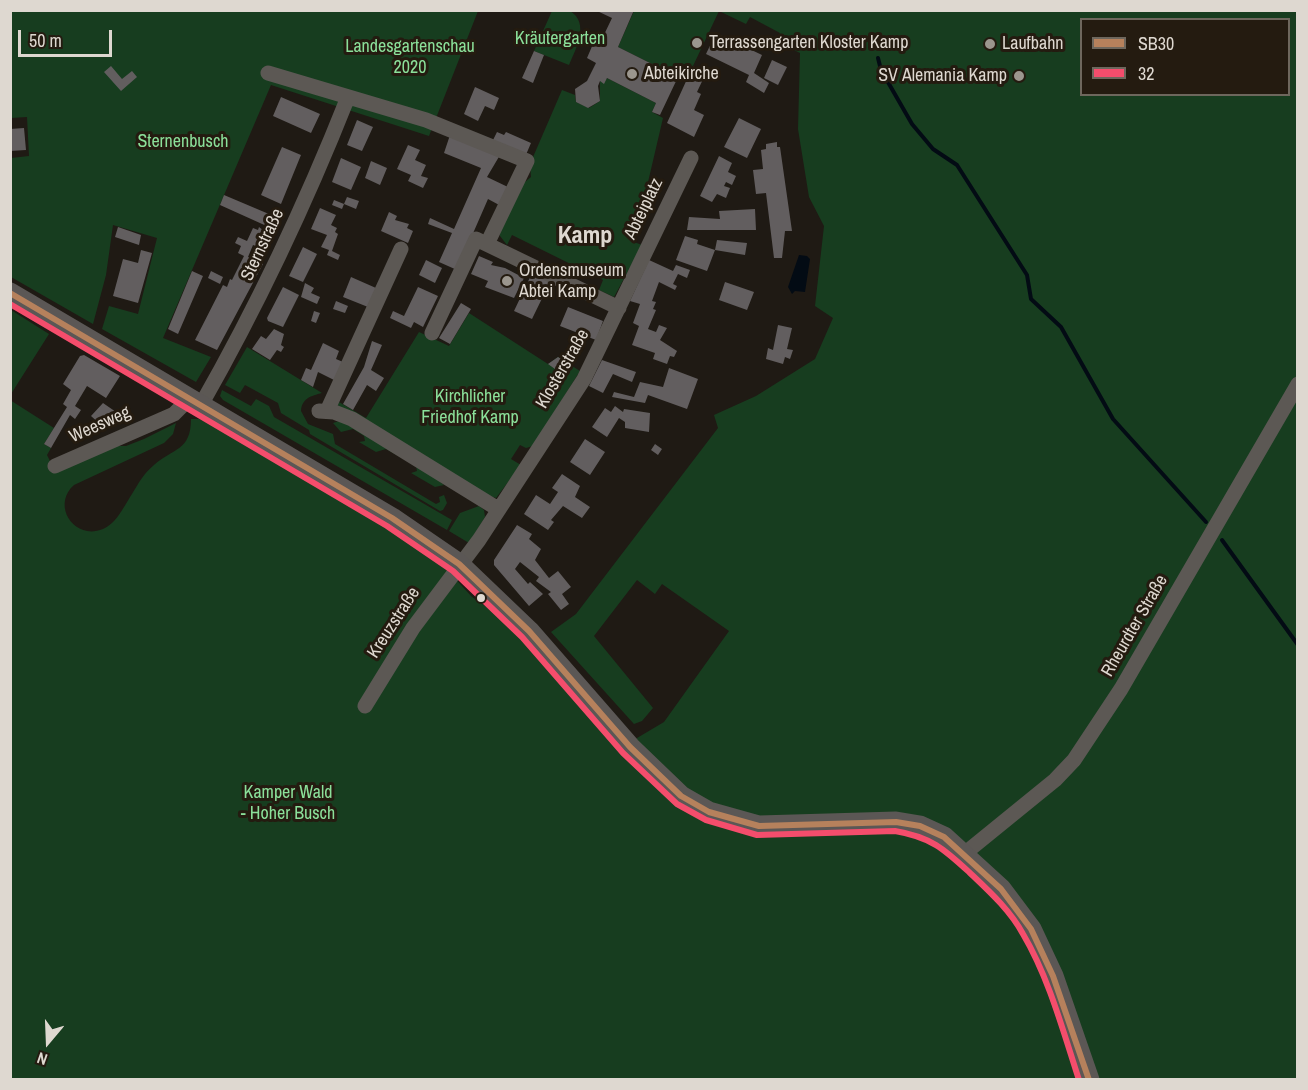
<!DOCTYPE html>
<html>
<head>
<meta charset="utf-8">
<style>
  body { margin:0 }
  #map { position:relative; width:1308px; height:1090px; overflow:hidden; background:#1f1a14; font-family:"Archivo Narrow",sans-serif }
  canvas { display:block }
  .frame { position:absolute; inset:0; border:12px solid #ded8d0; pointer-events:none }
  .legend { position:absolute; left:1080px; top:18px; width:210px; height:78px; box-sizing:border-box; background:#241b10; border:2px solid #6e675d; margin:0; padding:8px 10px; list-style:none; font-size:18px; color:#ded8d0 }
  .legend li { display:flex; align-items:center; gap:12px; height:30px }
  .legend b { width:30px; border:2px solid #6e675d }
  .north { position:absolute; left:18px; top:1012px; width:60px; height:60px; -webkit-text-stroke:4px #241b10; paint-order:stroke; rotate:199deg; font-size:16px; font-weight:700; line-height:24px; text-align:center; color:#ded8d0 }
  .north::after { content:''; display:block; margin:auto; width:21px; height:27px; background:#ded8d0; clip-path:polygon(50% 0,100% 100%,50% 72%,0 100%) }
  .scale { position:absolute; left:18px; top:30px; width:94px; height:27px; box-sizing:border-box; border:3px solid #ded8d0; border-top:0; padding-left:8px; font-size:18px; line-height:21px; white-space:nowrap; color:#ded8d0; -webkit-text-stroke:4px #241b10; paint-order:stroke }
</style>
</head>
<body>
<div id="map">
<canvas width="1308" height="1090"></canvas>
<div class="frame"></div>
<ul class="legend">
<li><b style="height:8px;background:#b6815c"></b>SB30</li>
<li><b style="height:8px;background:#f44d6c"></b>32</li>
</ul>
<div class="north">N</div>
<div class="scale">50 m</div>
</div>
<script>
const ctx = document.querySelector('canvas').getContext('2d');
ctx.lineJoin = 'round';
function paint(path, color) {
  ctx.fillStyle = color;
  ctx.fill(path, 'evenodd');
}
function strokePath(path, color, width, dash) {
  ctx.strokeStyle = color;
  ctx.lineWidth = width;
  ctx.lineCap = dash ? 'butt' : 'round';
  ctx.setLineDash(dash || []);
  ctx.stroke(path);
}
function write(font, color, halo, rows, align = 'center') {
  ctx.font = font + ' "Archivo Narrow",sans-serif';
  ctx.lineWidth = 6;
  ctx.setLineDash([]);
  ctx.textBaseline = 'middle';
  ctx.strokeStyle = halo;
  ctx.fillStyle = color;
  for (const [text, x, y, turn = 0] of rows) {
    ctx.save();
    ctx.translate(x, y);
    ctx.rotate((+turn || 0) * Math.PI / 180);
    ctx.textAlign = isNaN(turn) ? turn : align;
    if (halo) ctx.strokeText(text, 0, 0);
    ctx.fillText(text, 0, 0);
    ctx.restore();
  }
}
paint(new Path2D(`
  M10,11H478L429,136L271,85L163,338L211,357L196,382L102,329L109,306L138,314L157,238L113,225L106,275L93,324L11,277V158L29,156L27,117L11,118Z
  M552,11H570C590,23 576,49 569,65L534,51Z
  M634,11H1297V1079H11L10,400L54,428L44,444L51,448L47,455L55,471L108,446H126L144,439L176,423L173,434L164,443L74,485C51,505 74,541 103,529C117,523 124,506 132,494C138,484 144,473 154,465C173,448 191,451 191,419H199L223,430L392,529L440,562L472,597L514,626L630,747L637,738L664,722L729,631L662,584L655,594L637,580L594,636L653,708L642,721L634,724L551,632L576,614L718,428L714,415L756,396L815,359L833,318L815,306L824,226L809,197L798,129L800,53L776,41L780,33L750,17L746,24L719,11L693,66L684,64L678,77L618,47ZM1082,20H1288V94H1082Z
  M607,78L656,103L652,112L663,118L634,242L642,245L614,297L599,290L603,280L512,235L507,245L500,236L499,230L520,186L531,177L530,164L562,90L575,95L576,102L589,108L600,101V81L604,83Z
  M11,310L49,334L11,394Z
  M469,313L548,364L558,357L580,371L533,446L526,448L520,445L511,459L521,465L496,498L487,495L337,405L339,402L366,418L419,332L449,346Z
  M247,347L322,393C311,396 302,398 301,411L308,424L333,434L335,444L436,504L440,502L439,497L444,495L447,503L443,510L440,511L310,434L309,430L281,413L278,403L245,385L240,393L225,385Z
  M222,390L251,406L256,399L269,406L274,417L452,520L447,530L223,400L220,396Z
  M339,421L352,424L415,461L444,485L435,487L411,473L417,471L416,466L386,449L376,452L359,442L365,441L364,436L353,429L341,432L333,423Z
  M479,506L484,510L485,517L469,543L449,531L460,513Z`), '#173d1f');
paint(new Path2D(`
  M799,255L807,256L810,259L805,292L795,291L792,294L788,287Z`), '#030b14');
strokePath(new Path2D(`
  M878,58L881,70L912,124L933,149L957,165L1027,275L1031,299L1061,327L1113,419L1206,522
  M1222,540L1298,645`), '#030b14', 4);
paint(new Path2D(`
  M595,10H634L618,47L678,77L660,115L652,112L656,103L607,78L604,84L600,81L598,86L600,101L588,108L576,102L575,89L587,81L596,63L587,58L593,44L604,47L606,43L601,41L612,18Z
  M716,33L762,55L754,73L769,83L764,93L746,82L749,75L706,54Z
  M534,51L544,55L533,83L522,78Z
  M772,60L787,67L778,85L764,78Z
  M111,66L122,79L132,71L137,77L121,91L104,72Z
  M693,66L706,73L697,92L701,94L694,110L704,115L694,137L667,123Z
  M475,87L499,98L494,110L485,106L478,121L464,114Z
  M281,97L320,114L311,133L273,116Z
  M739,118L761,129L747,158L724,147Z
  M357,120L373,127L362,151L347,145Z
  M24,128L26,150L10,151V129Z
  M497,132L504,135L506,132L531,143L525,157L492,142Z
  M450,135L500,155L487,177L510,188L501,206L488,199L457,270L439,262L452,233L428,224L430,218L454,229L481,168L444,153Z
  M777,142V147H780L792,231H785L782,258H774L766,193L756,194L753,170L763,169L761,150L766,149V144Z
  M408,145L420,150L415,160L426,165L421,176L428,178L423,188L408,181L411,175L397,169Z
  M282,147L301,155L281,204L261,195Z
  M719,156L732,163L728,172L736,176L732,185L726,182L724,186L730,188L726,198L717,194L712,202L700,196Z
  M341,158L361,167L351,190L332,182Z
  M371,161L387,168L380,185L365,178Z
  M224,195L276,217L271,228L220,205Z
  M347,197L359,201L356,209L344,204Z
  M334,200L344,204L342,209L332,205Z
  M320,208L336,215L331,225L337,228L335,232L338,234L332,251L340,255L338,260L327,255L329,250L321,247L327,235L311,229Z
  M755,209L756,230H687L689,217L720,219L719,211Z
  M389,212L397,216L395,220L409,224L407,228L413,231L408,243L381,231Z
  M118,227L141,235L139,245L115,237Z
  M259,227L269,235L263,249L253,245L248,257L252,259L254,256L263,264L217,350L195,340L223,285L227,287L230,279L232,280L244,256L238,253L241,246L235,243L238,237L247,241L253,228L258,230Z
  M685,236L698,240L697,244L715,250L707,271L676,260Z
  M717,240L747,243L745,255L715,250Z
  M303,247L317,254L303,282L289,276Z
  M141,250L152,253L138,303L113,296L123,259L138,263Z
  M479,256L493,262L491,265L505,268L524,278L514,298L485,287L488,281L471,274Z
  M426,260L442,268L435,283L419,275Z
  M649,260L673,271L676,265L690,270L687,278L678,274L673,284L677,286L675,290L659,282L652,301L656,302L653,309L656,310L648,329L656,332L659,325L667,328L660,340L677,351L674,357L670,356L667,364L653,359L655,353L632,345L639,326L633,323L640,304L630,301Z
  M192,271L203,276L178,334L168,329Z
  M211,271L223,277L220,284L208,278Z
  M533,271L551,280L532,319L514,311Z
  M351,277L376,288L368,307L343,297Z
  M725,282L754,292L747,310L719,300Z
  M305,283L314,288L311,293L320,297L317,304L301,297Z
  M283,287L299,295L283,327L268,321L267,318Z
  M418,287L438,296L423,327L414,322L411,328L390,318L393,311L404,316Z
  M336,301L348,306L345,313L333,309Z
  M461,303L471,309L450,344L439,338Z
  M568,307L603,321L596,340L560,326Z
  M314,311L320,313L316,323L311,321Z
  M778,325L792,328L787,349L793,350L790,359L785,357L783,364L766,359L768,348L773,350Z
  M274,329L284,334L281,345L284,347L281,352L277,350L270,360L252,349L261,336L266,339Z
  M372,341L382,345L371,370L384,378L376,391L367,385L353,410L343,404L364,367Z
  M323,343L339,351L336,359L343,362L334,380L318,372L313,387L301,380L306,368L311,370Z
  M84,355L120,376L106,398L87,386L75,406L81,410L75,419L70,415L51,448L44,444L67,407L63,404L71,390L63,384L80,356Z
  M558,357L565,361L555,369L548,364Z
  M602,360L636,372L632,382L613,374L603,393L589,386Z
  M669,368L698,379L687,409L648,395L645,403L612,397L614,392L634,397L640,382L663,387Z
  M103,403L116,412L107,426L102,423L101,425L91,416Z
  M615,406L623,412L624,409L650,413L649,432L625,428V422L619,418L607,437L592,427L605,408L611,412Z
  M585,439L605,452L590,475L570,462Z
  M655,444L662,449L658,455L651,450Z
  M562,474L580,486L575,497L590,507L582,518L563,506L551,520L554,522L548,530L524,514L536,495L550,504L558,492L552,488Z
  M517,525L532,534L529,539L541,549L535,560L549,578L558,571L571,587L562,594L569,604L561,610L548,594L551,592L536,581L539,577L520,562L515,569L528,584L530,582L543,594L529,606L494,565V560Z`), '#625e5f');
strokePath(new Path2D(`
  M268,73L426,120L527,161L487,244
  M432,333L476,239L619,308
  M201,405C258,305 306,203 348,97
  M319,411L334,412L352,419L498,509
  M327,411L401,249
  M55,466L174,414L190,398
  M365,706L413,628L479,540L584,379L691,158
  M964,854L1055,780L1074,760L1121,689L1298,384`), '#5c5854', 15);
strokePath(new Path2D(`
  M10,293L392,518L459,564L529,631L630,747L681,796L709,812L759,826L896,822L920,826L944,837L1001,889L1031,929L1053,976L1089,1080`), '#5b5755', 21);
strokePath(new Path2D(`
  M10,293L392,518L459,564L529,631L630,747L681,796L709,812L759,826L896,822L920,826L944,837L1001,889L1031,929L1053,976L1089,1080`), '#b6815c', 6);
strokePath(new Path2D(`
  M10,304L387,526L453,571L522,637L623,753L677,804L706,820L757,835L895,831C931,837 944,849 969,872C989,891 1010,910 1023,934C1049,978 1063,1031 1079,1080`), '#f44d6c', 6);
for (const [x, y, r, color] of [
  [697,43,6,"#9b968e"],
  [990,44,6,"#9b968e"],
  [632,74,6,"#9b968e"],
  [1019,76,6,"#9b968e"],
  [507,281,6,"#9b968e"],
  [481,598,5,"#ded8d0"]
]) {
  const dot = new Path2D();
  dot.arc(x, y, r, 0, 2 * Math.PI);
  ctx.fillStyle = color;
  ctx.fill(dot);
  strokePath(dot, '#241b10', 2);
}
write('18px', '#8be09a', '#241b10', [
  ["Kräutergarten",560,39],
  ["Landesgartenschau",410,47],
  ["2020",410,68],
  ["Sternenbusch",183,142],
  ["Kirchlicher",470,397],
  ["Friedhof Kamp",470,418],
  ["Kamper Wald",288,793],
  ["- Hoher Busch",288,814]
]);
write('18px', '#ded8d0', '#241b10', [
  ["Terrassengarten Kloster Kamp",709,43],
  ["Laufbahn",1002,44],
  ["Abteikirche",644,74],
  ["SV Alemania Kamp",1007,76,"right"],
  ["Ordensmuseum",519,271],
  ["Abtei Kamp",519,292]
], 'left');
write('18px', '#ded8d0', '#241b10', [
  ["Abteiplatz",644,209,-64],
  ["Sternstraße",263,245,-65],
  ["Klosterstraße",563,369,-60],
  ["Weesweg",100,425,-24],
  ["Kreuzstraße",394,623,-57],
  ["Rheurdter Straße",1135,626,-60]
]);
write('bold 24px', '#ded8d0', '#241b10', [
  ["Kamp",585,237]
]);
</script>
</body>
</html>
